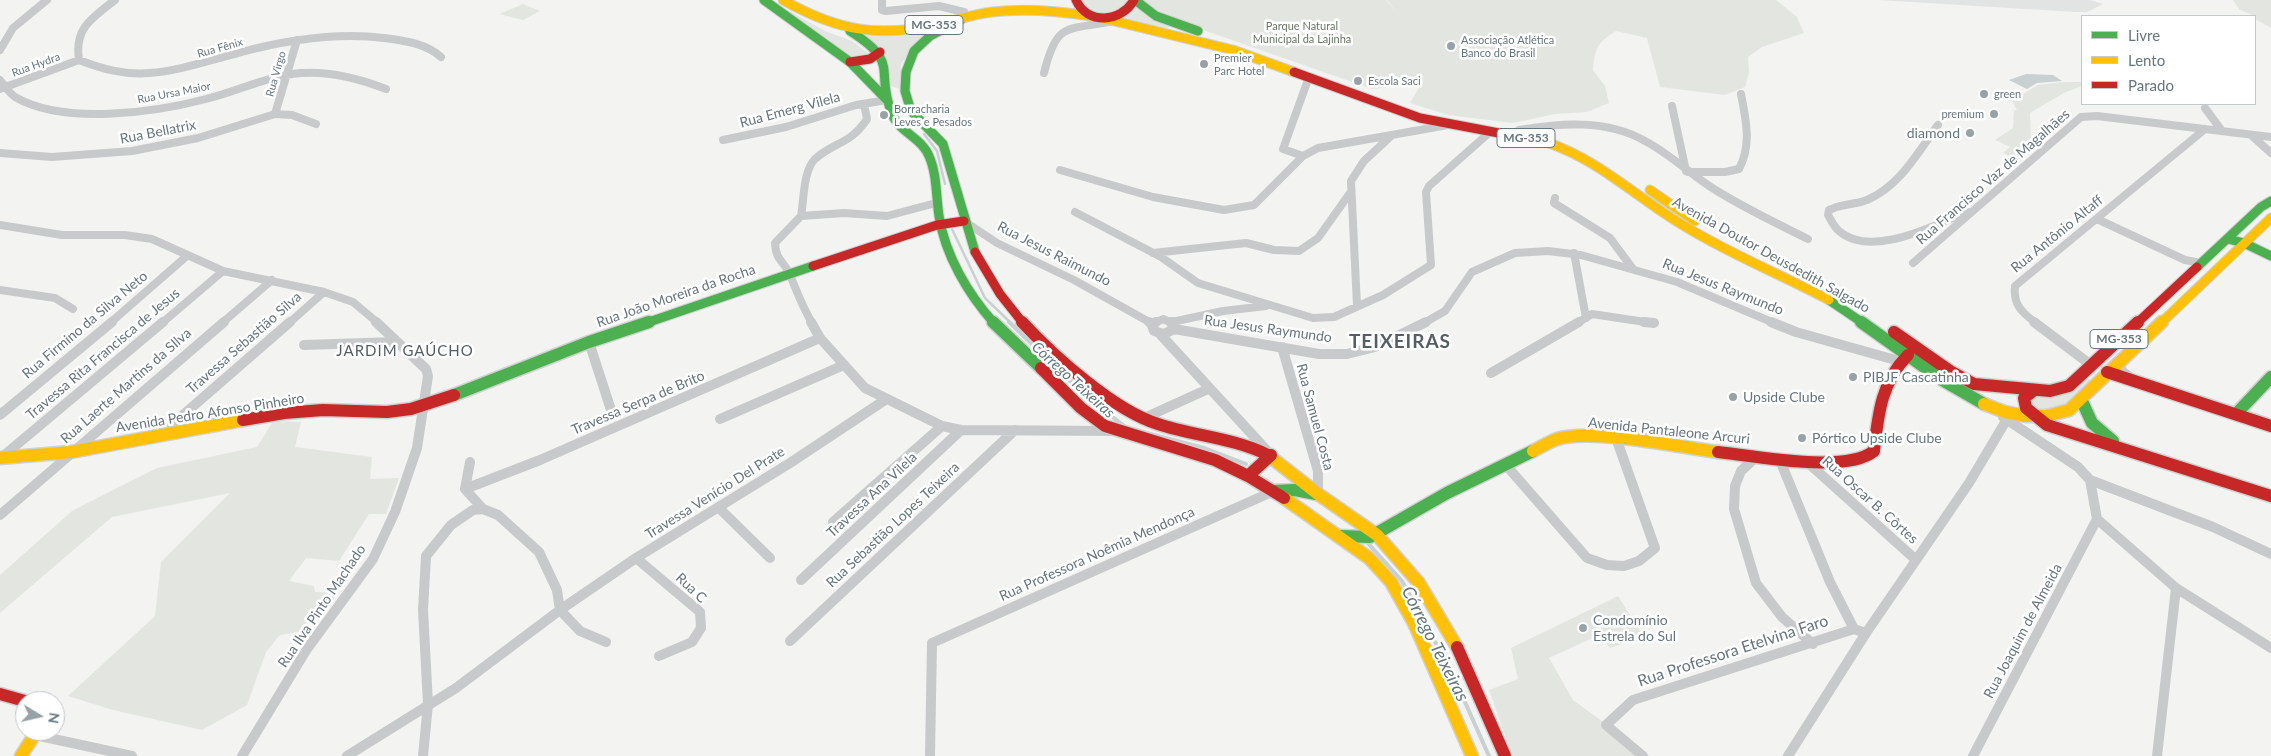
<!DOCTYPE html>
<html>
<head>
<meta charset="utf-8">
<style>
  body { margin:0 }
  #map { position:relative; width:2271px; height:756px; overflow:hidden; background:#f3f3f2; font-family:Lato,sans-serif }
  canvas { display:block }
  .legend { position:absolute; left:2081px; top:15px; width:175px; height:90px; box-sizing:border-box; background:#fff; border:1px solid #c2c8cc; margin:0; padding:6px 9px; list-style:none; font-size:15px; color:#66767f }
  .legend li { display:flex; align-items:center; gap:10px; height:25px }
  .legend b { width:25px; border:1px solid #c2c8cc }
  .north { position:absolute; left:15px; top:691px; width:50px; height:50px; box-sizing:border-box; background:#fff; border:1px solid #c2c8cc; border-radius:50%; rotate:99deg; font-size:14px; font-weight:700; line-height:20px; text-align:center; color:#66767f }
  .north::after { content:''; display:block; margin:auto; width:18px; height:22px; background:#97a2a7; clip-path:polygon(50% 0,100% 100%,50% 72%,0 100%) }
</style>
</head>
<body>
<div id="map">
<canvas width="2271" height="756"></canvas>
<ul class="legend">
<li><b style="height:6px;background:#4caf50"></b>Livre</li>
<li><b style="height:6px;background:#ffc107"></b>Lento</li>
<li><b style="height:6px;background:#c62828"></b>Parado</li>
</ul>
<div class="north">N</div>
</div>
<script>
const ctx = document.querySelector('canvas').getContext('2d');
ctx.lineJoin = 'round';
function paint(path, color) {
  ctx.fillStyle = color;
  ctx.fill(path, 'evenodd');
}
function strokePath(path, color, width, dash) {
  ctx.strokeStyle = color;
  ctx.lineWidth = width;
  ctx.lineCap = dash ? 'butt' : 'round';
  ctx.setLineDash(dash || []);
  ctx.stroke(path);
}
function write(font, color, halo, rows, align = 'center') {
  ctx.font = font + ' Lato,sans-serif';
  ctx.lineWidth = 5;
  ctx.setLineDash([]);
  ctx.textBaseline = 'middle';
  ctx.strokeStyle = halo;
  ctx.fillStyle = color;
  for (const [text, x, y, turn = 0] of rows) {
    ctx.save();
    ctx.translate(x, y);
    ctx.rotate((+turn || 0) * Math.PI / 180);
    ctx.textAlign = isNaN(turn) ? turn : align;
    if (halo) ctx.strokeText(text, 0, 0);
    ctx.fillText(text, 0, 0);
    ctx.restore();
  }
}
paint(new Path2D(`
  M1878,0H2090L2103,4L2087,12H2075Z`), '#e2e3e3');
paint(new Path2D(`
  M1079,0H1132L1126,11L1102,17L1086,13Z
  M1138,0H1386L1397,13L1387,0H1776L1797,17L1804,33L1762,47L1748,57L1749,73L1745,87L1725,95L1660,87L1647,38L1616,31C1597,43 1595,48 1593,70L1605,86L1609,103L1587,112L1555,114L1513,123L1448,115L1410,103L1420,86L1414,84L1372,89L1166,17Z
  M2233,0H2271V28L2255,19V16L2240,10Z
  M1136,1L1175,24L1161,31L1113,17Z
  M523,4L540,11L523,20L499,14Z
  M791,12L825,31L852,41L872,56C866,58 859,60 853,59C837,55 806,23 789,13Z
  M929,30L914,44L901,65L900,89L890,86C891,62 883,49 864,36Z
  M2064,82H2081L2082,86L2064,93L2030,113L2031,143L2011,157L2003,153L2010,147L1995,140L2013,128L2014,110H2017L2012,101L2038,85Z
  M2087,378L2091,380L2057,410L2037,414L2031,403L2035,395L2069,393Z
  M273,421L301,422L295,447L372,457L370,479L399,478L386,514H369L339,561L306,558L289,581L314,586L315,592L337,593L322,617L313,615L298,632L280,635L266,652L247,705L202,730L113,710L68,696L155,616L161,562L230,493L112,517L0,613V575L72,511L107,493L157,468L257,447Z
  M1618,596L1644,637L1610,648L1599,635L1549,658L1573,700L1650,756H1512L1489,690L1518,679L1511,648Z`), '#e3e6e0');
paint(new Path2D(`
  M2026,74L2053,75L2062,81L2037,83L2027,89L2009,80Z`), '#c8d0d1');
strokePath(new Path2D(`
  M924,134L937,151L945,184
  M952,229L985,298L1011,323`), '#c8d0d1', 2.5);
strokePath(new Path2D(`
  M1009,322L1090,400L1127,428L1204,448L1246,464
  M1366,541L1402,581L1452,673L1489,756`), '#c8d0d1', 4);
const fastFar1 = new Path2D(`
  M764,0L850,62L887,100
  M1135,0L1156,16L1198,31
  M962,19L930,36L914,51L906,72L905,91L911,111L943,144L975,252
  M850,31C902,64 874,69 892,114C899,132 922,138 929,156C937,174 936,196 939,216C945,255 968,294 994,323
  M2228,239L2244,243L2271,256
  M2197,267L2261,207L2271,201
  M1829,300L1863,323
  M646,323L813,266`);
const fast = new Path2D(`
  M993,322L1041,368
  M1861,322L1944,381L1984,404
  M454,395L589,342L649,322
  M2081,399L2092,423L2113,441
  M2236,414L2271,377
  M1274,491L1295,490L1316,494
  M1340,536L1370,537L1447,493L1533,451`);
const slowFar1 = new Path2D(`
  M783,0C838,31 878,38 940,24C957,20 974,14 992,12C1025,8 1058,11 1091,16
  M1102,18L1233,50L1294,72
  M1546,142C1600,160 1638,199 1686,227C1732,255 1782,275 1829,300
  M1650,190L1695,221
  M2161,323L2271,218`);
const slow = new Path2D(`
  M1984,404L2005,412L2026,416H2047L2069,410L2162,322
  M1533,451C1541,447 1549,442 1557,439C1591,428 1680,447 1718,452
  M1268,455L1318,494L1377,535L1419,583L1457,647
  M0,458L71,452L243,420
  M1284,498L1369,558L1391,582L1414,623L1472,756
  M21,756L37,731`);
const jamFar1 = new Path2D(`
  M1076,0C1087,25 1121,23 1134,0
  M850,62L870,59L880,52
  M1294,72L1420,118L1546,142
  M975,252L1000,294L1023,323
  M813,266L937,225L964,221
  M2137,323L2197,267`);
const jam = new Path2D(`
  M1022,322C1054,356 1113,410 1158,424C1194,436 1234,438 1268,455
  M1894,332L1950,371L1974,384L2050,391L2069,386L2138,322
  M1041,368L1081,408L1105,426L1215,460L1248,476L1284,498
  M2107,372L2271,426
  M2033,391L2024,398L2026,408L2047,425L2271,496
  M243,420L284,413L323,410L387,412L411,409L454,395
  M1718,452C1754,456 1846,474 1874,451C1878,415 1881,382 1908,355
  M1248,476L1271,455
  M1457,647L1505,756
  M0,694L25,701`);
strokePath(fastFar1, '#d0d1d1', 11);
strokePath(fast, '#d0d1d1', 15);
strokePath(slowFar1, '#d0d1d1', 11);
strokePath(slow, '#d0d1d1', 15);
strokePath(jamFar1, '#d0d1d1', 11);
strokePath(jam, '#d0d1d1', 15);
strokePath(new Path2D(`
  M115,0C92,18 74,28 79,60C102,69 124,75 149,73C180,71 209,60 238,53C286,40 335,32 384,38C405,41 425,43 441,57
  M882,0V10L886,11L939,6L964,12
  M0,50L13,28L47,0
  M1044,73C1057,20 1067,31 1113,21
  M0,80C4,85 9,93 15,97C63,125 153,113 206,99C238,91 267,76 301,73C331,71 358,78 386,89
  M0,89L79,60
  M1672,106L1686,171
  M2205,108L2222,131
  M275,114L297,40
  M1938,125C1918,152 1900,186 1867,200C1857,204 1845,204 1834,208L1829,210L1828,215C1831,220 1834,227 1839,231C1871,259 1935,225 1967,212
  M1519,130C1560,123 1607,119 1645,141C1670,154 1690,174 1714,189C1744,208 1776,223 1808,239
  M2251,135L2271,153
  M723,140L786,127L856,105L887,100
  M0,153L52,157L132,151L198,138L275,114L292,115L316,124
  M1303,156L1283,149L1309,77
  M1060,170L1153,197L1224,210L1254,205L1303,156L1318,148L1448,125
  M1688,172H1725L1739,169C1752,145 1746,120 1741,94
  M1555,198L1554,203L1610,238L1633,269
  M1075,212L1161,257L1198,283L1313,318L1334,317L1383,295L1431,265L1426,192L1429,186L1490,132
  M801,216C804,200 803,171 815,159C834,142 851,144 867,119L864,104
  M2097,219L2185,260L2201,263
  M964,221L997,243L1074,280L1151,323
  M0,225L62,235H125L152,239L223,271L324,292L353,302L378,323
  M1153,253L1246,243L1274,250L1299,251L1318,238L1350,193
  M1574,253L1586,318
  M1913,263L2081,117L2097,116L2271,137
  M0,290L55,298L73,309
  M1357,306L1351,181L1364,161L1390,137
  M1172,322L1223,311L1266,306
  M110,323L188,255
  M162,323L223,271
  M222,323L272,280
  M289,323L324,292
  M812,323C802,306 797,292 790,275C784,260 776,262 775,243L801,216L844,213L887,216L936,203
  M1155,323L1163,319L1172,323
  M1424,323L1445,311L1472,272L1515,253L1548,251L1581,255L1677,282L1774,323
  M1577,323L1592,314L1652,323
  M2036,323C2021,312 2013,304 2015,286L2205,129`), '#c8c9ca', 8);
strokePath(new Path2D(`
  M811,322L820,338L865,388L942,426L961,430L1114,431
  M1149,322L1153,324
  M1156,322L1152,326L1154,331L1164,334L1174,329L1171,322
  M1172,322H1174
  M1644,322L1654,323
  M1771,322L1796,332L1899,361
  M2034,322L2091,365
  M1174,329L1319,354H1347L1375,347L1426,322
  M1160,334L1270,454
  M589,342L611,410
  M304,345L396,342
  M1282,347L1318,471V494
  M2117,362L2123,372L2134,380
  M1491,373L1579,322
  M0,415L112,322
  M2003,417L2078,467L2090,480L2097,519L2176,588L2271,648
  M720,419L844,365
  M1142,419L1208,389
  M160,435L290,322
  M1757,456L1741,471L1735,486L1734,509L1756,583L1782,617L1813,644
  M1,458L163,322
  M1779,458L1830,582L1854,629
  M1806,461L1915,559
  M1505,464L1587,558L1607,565L1624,566L1639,561L1655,548L1616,438
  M2090,480L2213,527L2271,554
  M465,489L540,460L820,338
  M465,489L470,462
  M465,489L483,509
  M718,507L770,558
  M0,515L224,322
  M833,522L942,426
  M636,558L700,612L701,628L692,642L659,656
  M801,580L961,430
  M560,610L580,631L606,642
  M790,641L1015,430
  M35,735L132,756
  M242,756L307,649L373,559L395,512L417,448L428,376L426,369L376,322
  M347,756L456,688L560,610L636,558L790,463L885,400
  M423,756L428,704L423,610L426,556L451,525L473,510L483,509L498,515L539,552L557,590L560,610
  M930,756L932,643L1274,491
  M1643,756L1606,725L1633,700L1854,629L1866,633L1969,483L2010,414
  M1788,756L1866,633
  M1973,756L2097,519
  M2157,756L2176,588`), '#c8c9ca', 10);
strokePath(fastFar1, '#4caf50', 9);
strokePath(fast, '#4caf50', 12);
strokePath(slowFar1, '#ffc107', 9);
strokePath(slow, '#ffc107', 12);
strokePath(jamFar1, '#c62828', 9);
strokePath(jam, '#c62828', 12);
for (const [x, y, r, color] of [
  [1451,46,5,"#97a2a7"],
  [1204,64,5,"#97a2a7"],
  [1358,81,5,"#97a2a7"],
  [1984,94,5,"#97a2a7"],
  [1994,114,5,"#97a2a7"],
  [884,115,5,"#97a2a7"],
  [1970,133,5,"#97a2a7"],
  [1853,377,5,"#97a2a7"],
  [1733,397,5,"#97a2a7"],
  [1802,438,5,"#97a2a7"],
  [1583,628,5,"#97a2a7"]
]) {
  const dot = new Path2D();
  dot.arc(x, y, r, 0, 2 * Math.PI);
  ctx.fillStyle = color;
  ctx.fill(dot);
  strokePath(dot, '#fff', 2);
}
write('11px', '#697764', '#fff', [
  ["Parque Natural",1302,26],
  ["Municipal da Lajinha",1302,39]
]);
write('11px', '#66767f', '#fff', [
  ["Associação Atlética",1461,40],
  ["Banco do Brasil",1461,53],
  ["Premier",1214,58],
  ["Parc Hotel",1214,71],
  ["Escola Saci",1368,81],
  ["green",1994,94],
  ["Borracharia",894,109],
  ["Leves e Pesados",894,122],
  ["premium",1984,114,"right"]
], 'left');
write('11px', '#66767f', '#fff', [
  ["Rua Fênix",220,48,-16],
  ["Rua Hydra",36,65,-20],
  ["Rua Virgo",276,74,-74],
  ["Rua Ursa Maior",174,93,-11]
]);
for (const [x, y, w] of [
  [934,25,58],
  [1526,138,58],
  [2119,339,58]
]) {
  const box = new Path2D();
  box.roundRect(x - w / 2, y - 9.5, w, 19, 4);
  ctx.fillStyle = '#fff';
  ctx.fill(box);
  strokePath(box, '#66767f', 1);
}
write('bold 12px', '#66767f', null, [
  ["MG-353",934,25],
  ["MG-353",1526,138],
  ["MG-353",2119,339]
]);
write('14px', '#66767f', '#fff', [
  ["Rua Emerg Vilela",790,110,-15],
  ["Rua Bellatrix",158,132,-11],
  ["Rua Francisco Vaz de Magalhães",1993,177,-41],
  ["Rua Antônio Altaff",2057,234,-39],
  ["Rua Jesus Raimundo",1054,254,27],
  ["Avenida Doutor Deusdedith Salgado",1771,255,29],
  ["Rua Jesus Raymundo",1723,287,22],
  ["Rua João Moreira da Rocha",676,296,-19],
  ["Rua Firmino da Silva Neto",85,325,-40],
  ["Rua Jesus Raymundo",1268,329,8],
  ["Travessa Sebastião Silva",244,343,-41],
  ["Travessa Rita Francisca de Jesus",103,354,-40],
  ["Rua Laerte Martins da SIlva",126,386,-41],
  ["Travessa Serpa de Brito",638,403,-23],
  ["Avenida Pedro Afonso Pinheiro",210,413,-9],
  ["Rua Samuel Costa",1315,417,75],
  ["Avenida Pantaleone Arcuri",1669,431,6],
  ["Travessa Venício Del Prate",715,493,-32],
  ["Travessa Ana Vilela",872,495,-43],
  ["Rua Oscar B. Côrtes",1870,500,42],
  ["Rua Sebastião Lopes Teixeira",893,525,-43],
  ["Rua Professora Noêmia Mendonça",1097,554,-24],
  ["Rua C",691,588,43],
  ["Rua Ilva Pinto Machado",322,606,-56],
  ["Rua Joaquim de Almeida",2023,631,-62]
]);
write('14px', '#66767f', '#fff', [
  ["diamond",1960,133,"right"],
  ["PIBJF Cascatinha",1863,377],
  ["Upside Clube",1743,397],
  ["Pórtico Upside Clube",1812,438],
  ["Condomínio",1593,620],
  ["Estrela do Sul",1593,636]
], 'left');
ctx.letterSpacing = '1px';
write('15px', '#535f65', '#fff', [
  ["JARDIM GAÚCHO",405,351]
]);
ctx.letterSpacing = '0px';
write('italic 15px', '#62777c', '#fff', [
  ["Córrego Teixeiras",1073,380,42]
]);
write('16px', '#66767f', '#fff', [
  ["Rua Professora Etelvina Faro",1733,651,-18]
]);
write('italic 18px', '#62777c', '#fff', [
  ["Córrego Teixeiras",1435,644,63]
]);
ctx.letterSpacing = '1px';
write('bold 19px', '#535f65', '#fff', [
  ["TEIXEIRAS",1400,342]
]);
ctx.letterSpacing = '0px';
</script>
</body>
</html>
